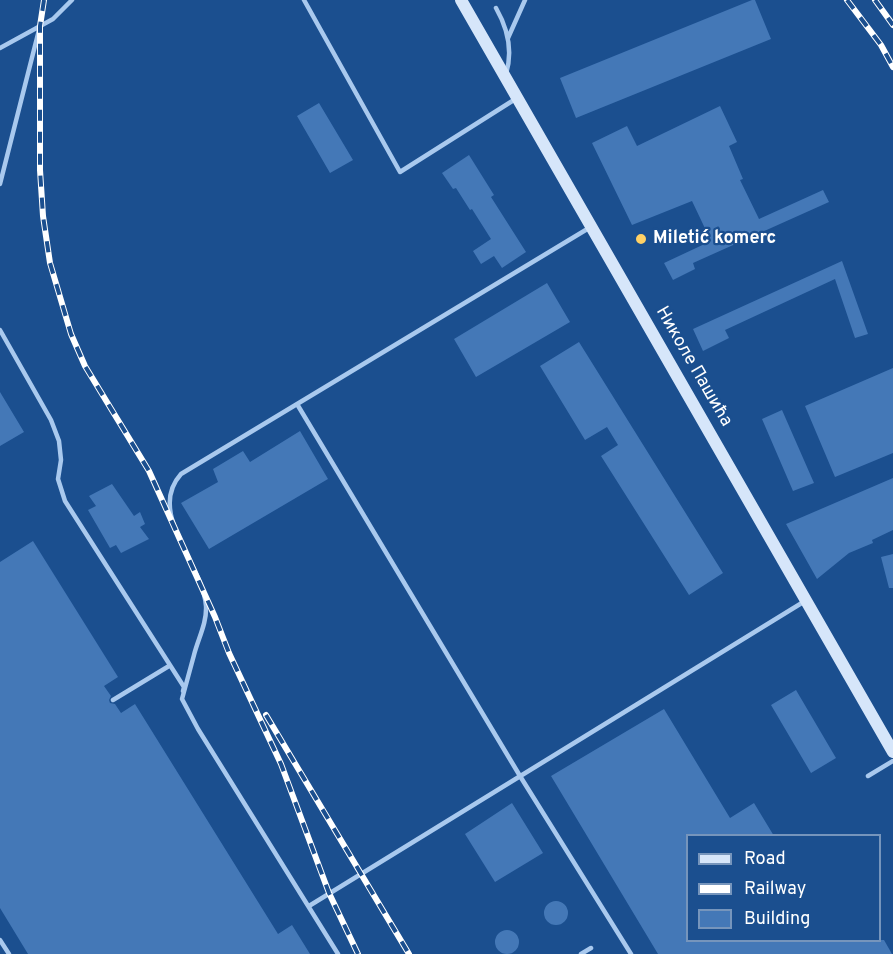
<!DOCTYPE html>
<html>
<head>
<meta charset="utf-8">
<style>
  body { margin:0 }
  #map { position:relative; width:893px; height:954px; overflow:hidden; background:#1b4f8f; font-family:Overpass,sans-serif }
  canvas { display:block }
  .legend { position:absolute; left:686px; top:834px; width:195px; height:108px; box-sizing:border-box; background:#1b4f8f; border:2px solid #7695bc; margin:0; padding:8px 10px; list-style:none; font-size:18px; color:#fff }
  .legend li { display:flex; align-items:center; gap:12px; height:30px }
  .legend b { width:30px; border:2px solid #7695bc }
</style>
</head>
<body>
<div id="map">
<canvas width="893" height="954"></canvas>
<ul class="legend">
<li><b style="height:8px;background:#d6e6fa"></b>Road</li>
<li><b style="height:8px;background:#fff"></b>Railway</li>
<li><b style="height:16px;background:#4478b7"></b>Building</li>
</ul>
</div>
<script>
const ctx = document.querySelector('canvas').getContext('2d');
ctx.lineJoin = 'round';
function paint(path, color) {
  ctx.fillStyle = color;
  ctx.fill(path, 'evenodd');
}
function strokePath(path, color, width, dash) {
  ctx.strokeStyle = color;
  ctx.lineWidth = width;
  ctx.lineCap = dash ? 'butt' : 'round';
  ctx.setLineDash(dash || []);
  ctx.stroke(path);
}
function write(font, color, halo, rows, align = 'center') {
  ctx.font = font + ' Overpass,sans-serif';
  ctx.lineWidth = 4.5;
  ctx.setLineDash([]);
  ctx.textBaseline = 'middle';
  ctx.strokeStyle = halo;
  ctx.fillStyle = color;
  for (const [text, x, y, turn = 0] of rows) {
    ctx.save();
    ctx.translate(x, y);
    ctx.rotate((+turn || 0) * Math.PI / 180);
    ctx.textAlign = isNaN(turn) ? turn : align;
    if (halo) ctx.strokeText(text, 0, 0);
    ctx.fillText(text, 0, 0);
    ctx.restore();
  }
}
paint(new Path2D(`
  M752,0H755L771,39L576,118L560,78Z
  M319,103L353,160L330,173L297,116Z
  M720,106L737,142L729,146L743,179L740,180L759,219L823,190L829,202L693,263L695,269L673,280L664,263L711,241L692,201L632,225L592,143L627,126L637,146Z
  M469,155L494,195L491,197L526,252L502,268L494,256L481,264L473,251L491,239L472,209L470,210L456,188L453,189L442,173Z
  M842,261L868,334L855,338L835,279L725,330L729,338L703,351L693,329Z
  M547,283L570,322L476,377L454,339Z
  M579,342L723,573L689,595L601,456L618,445L607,427L585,440L540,366Z
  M893,368V453L835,477L805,406Z
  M0,392L24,432L0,446Z
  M782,410L814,483L793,491L762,419Z
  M300,431L328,479L209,549L181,503L218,482L213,469L243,451L250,462Z
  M893,478V530L872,540L873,543L849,553L817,579L786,524Z
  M112,484L134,516L140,512L145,524L140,527L149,539L121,553L116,545L110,548L88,510L96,506L89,496Z
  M33,541L118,677L104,686L111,696L109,700L110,703L115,704L121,713L135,704L278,934L292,925L310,954H28L0,908V562Z
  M893,554V588H889L881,557Z
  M796,690L836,758L811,773L771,705Z
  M664,709L730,818L754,803L774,836H687V940H884L892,954H658L551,776Z
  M512,803L543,853L495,882L465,834Z
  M544 913a12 12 0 1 1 24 0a12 12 0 1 1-24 0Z
  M495 942a12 12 0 1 1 24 0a12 12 0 1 1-24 0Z`), '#4478b7');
strokePath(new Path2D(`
  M304,0L400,172L517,98
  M496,8C508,29 513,51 506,74
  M508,38L525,0
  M0,48L53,19L72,0
  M0,184L40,26
  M0,330L51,420L59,441L61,460L58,479L65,501L184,687L183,691
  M297,404L520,776L631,954
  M113,700L169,666
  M868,776L893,761
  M309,906L805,601
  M0,940L9,954
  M338,954L198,729L182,699C186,684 190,670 194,655C198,639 207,623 206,606C203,564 146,513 181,474L589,228
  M581,954L591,948`), '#a9c9ee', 4.5);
strokePath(new Path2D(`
  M461,0L893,752`), '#d6e6fa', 12);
const rail = new Path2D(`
  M44,0L40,26V170L43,216L50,263L71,334L85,366L149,471L215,617L229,653L281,764L329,893L358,954
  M847,0L881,45L893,67
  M875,0L893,25
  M266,715L409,954`);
strokePath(rail, '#fff', 6);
strokePath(rail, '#1b4f8f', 4, [11]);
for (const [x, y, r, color] of [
  [641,239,6,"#ffd166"]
]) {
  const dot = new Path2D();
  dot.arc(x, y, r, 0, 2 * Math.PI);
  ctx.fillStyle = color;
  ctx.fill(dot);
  strokePath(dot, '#1b4f8f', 2);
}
write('bold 18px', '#fff', '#1b4f8f', [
  ["Miletić komerc",653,239]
], 'left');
write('18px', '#fff', '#1b4f8f', [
  ["Николе Пашића",693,367,60]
]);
</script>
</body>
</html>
